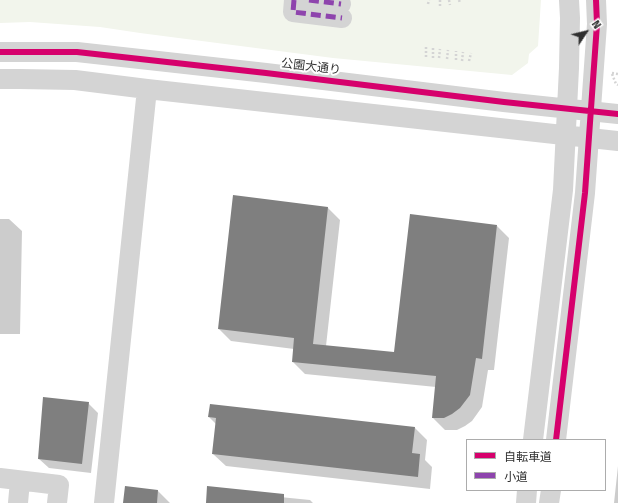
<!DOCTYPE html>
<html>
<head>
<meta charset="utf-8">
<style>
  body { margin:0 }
  #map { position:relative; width:618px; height:503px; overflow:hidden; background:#fff; font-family:"Fira Sans","Noto Sans JP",sans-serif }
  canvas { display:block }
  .legend { position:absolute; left:466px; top:439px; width:140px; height:52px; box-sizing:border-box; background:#fff; border:1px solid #acacac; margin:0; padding:5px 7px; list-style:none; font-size:12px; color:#303030 }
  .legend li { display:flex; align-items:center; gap:8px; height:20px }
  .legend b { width:20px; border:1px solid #acacac }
  .north { position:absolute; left:566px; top:12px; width:40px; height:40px; -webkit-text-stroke:3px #fff; paint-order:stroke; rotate:55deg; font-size:11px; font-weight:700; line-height:16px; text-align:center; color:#303030 }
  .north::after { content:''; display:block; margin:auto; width:14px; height:18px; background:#303030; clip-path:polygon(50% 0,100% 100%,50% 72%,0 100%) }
</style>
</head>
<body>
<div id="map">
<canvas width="618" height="503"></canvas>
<ul class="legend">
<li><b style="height:5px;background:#d6006c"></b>自転車道</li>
<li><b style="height:5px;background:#8e44ad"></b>小道</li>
</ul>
<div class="north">N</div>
</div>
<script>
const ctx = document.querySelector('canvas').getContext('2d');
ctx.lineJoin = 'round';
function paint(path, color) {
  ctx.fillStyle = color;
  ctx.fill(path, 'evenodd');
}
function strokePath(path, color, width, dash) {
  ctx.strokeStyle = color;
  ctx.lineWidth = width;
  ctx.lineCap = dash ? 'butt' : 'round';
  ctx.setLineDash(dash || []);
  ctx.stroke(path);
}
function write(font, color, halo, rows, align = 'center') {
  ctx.font = font + ' "Fira Sans","Noto Sans JP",sans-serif';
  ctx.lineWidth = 4;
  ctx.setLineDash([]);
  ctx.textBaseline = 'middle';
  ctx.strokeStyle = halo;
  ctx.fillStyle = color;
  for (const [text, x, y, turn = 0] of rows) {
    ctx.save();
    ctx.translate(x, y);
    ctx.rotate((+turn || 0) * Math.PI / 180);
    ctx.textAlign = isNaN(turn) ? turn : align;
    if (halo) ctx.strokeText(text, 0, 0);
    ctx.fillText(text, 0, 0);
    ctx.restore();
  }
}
paint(new Path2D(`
  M0,0H541L538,46L529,54L528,63L512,75L333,58L140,33L100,27L30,22L0,23Z`), '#f2f5ec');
paint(new Path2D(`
  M234,196L328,208L340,220L326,346L395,353L497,226L509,238L494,370H488L482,407L472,421L465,426L457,430H445L433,418L436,387L305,374L293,362L294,349L231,341L219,329Z
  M0,219H9L22,231L20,334H0Z
  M88,403L98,413L91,473L49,468L39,459Z
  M209,417L415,428L427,440L425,460L432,467L430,489L226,466L213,454L216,424Z
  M618,466V503H614Z
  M126,487L158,491L170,503H124Z
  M270,496L310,500L313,503H207Z`), '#0003');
paint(new Path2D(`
  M233,195L328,207L313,344L394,352L410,214L497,225L482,359L476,358L470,395L460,408L452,414L444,418H432L436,376L292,362L294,338L218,329Z
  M43,397L89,402L82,464L38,459Z
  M210,404L415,427L412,453L420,454L418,477L212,454L216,418L208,417Z
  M125,486L158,490L157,503H123Z
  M207,486L284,494V503H206Z`), '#7f7f7f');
strokePath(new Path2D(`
  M440,0V6
  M449,0L450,5
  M459,0L460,3
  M428,4L429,0
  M426,57V47
  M433,58V48
  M439,58L440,49
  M447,59L448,50
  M456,60V51
  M462,61L463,52
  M469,61L471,53
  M612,73L618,74
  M612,74L616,84L618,85`), '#d4d4d4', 2.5, [2, 2]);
strokePath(new Path2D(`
  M294,0L293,12L342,18
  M309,0L341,4
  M0,52H77L266,73L504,102L618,114
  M0,79H20L75,80L147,89L618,141
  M533,440L563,190L569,68L570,18L569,0
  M556,440L585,193L597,24L596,0
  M0,478L59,485L57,503
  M18,503L20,481
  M104,503L147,89
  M526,503L527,490
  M549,503L551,490`), '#d4d4d4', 20);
strokePath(new Path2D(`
  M294,0L293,12L342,18
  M309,0L341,4`), '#8e44ad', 5, [10, 5]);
strokePath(new Path2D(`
  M0,52H77L266,73L504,102L618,114
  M556,440L585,193L597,24L596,0`), '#d6006c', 6);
write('12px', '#303030', '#fff', [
  ["公園大通り",311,67,7]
]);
</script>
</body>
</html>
